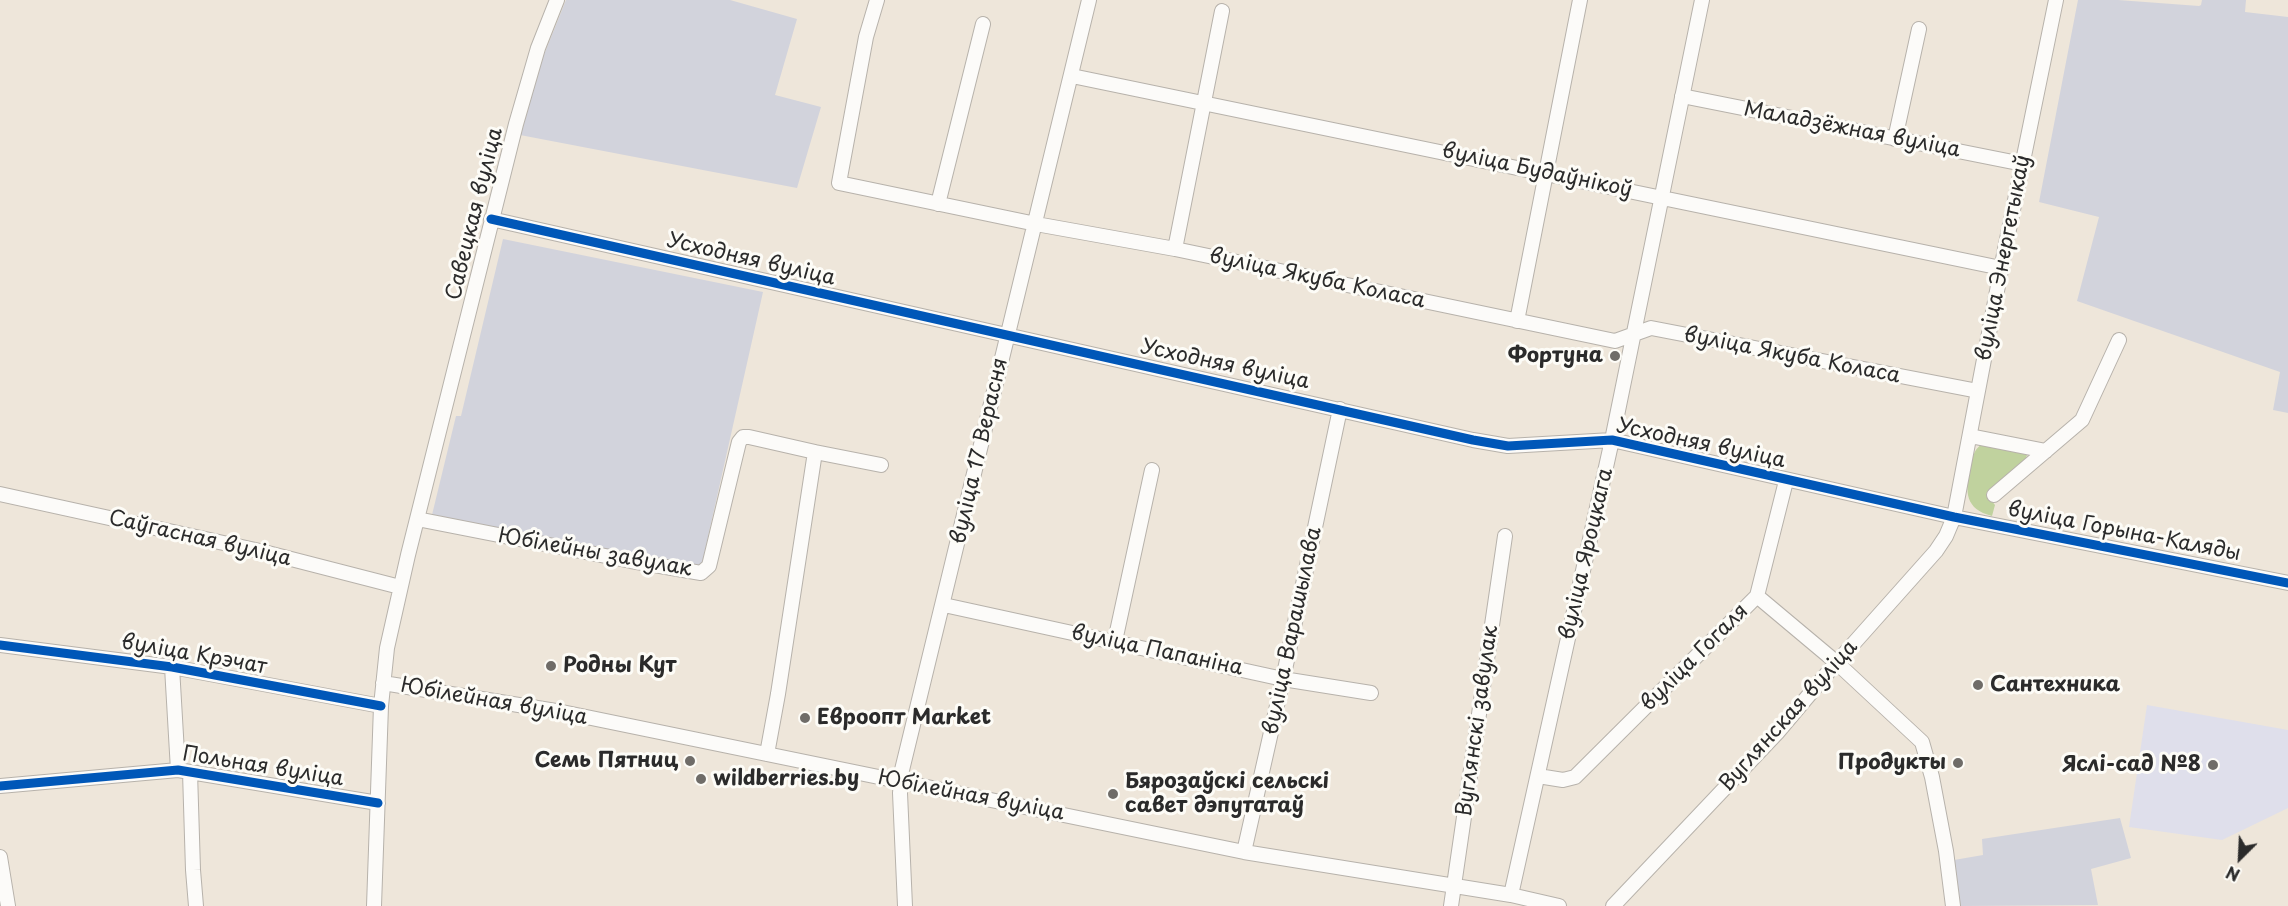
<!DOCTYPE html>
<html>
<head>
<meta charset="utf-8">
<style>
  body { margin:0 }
  #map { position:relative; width:2288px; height:906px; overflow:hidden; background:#eee6da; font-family:"Playpen Sans",sans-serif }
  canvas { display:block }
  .north { position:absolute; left:2210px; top:828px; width:60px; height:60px; -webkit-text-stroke:4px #fdfcf7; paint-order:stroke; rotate:204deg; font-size:16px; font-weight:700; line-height:24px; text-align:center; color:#2b2b2b }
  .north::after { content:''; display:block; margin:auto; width:21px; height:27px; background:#2b2b2b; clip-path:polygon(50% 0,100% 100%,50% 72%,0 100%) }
</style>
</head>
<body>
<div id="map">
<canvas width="2288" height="906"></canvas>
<div class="north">N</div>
</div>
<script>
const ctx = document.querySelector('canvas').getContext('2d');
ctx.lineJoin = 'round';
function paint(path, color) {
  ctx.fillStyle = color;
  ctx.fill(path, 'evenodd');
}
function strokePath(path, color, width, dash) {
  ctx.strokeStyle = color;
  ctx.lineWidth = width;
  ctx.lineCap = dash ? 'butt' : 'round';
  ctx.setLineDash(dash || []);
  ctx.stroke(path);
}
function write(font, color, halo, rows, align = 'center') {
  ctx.font = font + ' "Playpen Sans",sans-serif';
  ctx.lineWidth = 6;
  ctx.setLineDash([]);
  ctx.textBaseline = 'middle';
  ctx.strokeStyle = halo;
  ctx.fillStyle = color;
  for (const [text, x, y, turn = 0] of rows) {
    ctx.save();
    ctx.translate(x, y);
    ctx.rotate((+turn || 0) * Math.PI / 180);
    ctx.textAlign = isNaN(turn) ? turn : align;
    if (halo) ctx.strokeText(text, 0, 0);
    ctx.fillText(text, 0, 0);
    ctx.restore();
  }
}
paint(new Path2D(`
  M2147,705L2288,730V808L2222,840L2129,827Z`), '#dfdfeb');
paint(new Path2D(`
  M566,0H730L797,19L775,95L821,107L797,188L520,135L543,57Z
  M2078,0H2118L2199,6L2201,5L2202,0H2246L2245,12L2288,17V413L2273,410L2280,372L2077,301L2099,217L2039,202Z
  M503,239L763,292L701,568L625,552L624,556L431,519L456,416H461Z
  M2120,818L2131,858L2091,869L2098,905L1960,906L1954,860L1983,855L1982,839Z`), '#d2d3dc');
paint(new Path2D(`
  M1982,444L2025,453L2027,455L2025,461L1986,494L1995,505L1992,516C1965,509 1965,492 1970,469C1972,459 1973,450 1982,444Z`), '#c0d29e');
const minor = new Path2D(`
  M877,0L866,37L839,183L1036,224L1175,249L1615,341L1651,328L1978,391
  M1072,76L2001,268
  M1682,96L2023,164
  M1895,139L1919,29
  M938,204L983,24
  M491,219L1473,440L1508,446L1612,440L1954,517L2288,583
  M1175,249L1222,11
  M1517,321L1580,0
  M1970,436L2046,451
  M0,494L260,551L400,587
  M1994,495L2082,420L2119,340
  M417,519L631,561L701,573L709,566L739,442L743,437H749L815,452
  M1757,596L1837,663L1922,742L1932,777L1946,851L1953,906
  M944,605L1283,679L1371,693
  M1115,641L1152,470
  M0,645L172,667L381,706
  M172,667L178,770
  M383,683L562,712L1244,852L1511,895L1559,906
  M767,754L778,694L815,452L881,465
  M190,772L193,870L196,906
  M1538,776L1563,780L1575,777L1757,596L1786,481
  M0,786L178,770L378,803
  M1244,852L1283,679L1340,409
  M0,857L8,906
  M1511,895L1612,440L1702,0
  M374,906L381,706L387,648L408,555L516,124L538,48L557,0
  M905,906L900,793L902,770L1089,0
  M1451,906L1505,536
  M1613,906L1777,733L1830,670L1936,551L1946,536L1954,517L2005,249L2056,0`);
strokePath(minor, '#b7b2ab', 16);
strokePath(minor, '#fcfbf9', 14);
strokePath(new Path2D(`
  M491,219L1473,440L1508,446L1612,440L1954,517L2288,583
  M0,645L172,667L381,706
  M0,786L178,770L378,803`), '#0057b8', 9);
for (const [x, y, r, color] of [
  [1615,356,6,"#6f6c68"],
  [551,666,6,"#6f6c68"],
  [1978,685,6,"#6f6c68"],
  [805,718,6,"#6f6c68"],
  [690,761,6,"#6f6c68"],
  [1958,763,6,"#6f6c68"],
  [2213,765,6,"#6f6c68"],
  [701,779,6,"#6f6c68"],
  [1113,794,6,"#6f6c68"]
]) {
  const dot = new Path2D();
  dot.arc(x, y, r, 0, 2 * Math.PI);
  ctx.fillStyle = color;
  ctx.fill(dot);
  strokePath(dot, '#fdfcf7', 2);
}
write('21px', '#2b2b2b', '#fdfcf7', [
  ["Маладзёжная вуліца",1852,130,11],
  ["вуліца Будаўнікоў",1537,171,12],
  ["Савецкая вуліца",475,214,-76],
  ["вуліца Энергетыкаў",2004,258,-79],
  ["Усходняя вуліца",751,260,13],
  ["вуліца Якуба Коласа",1317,279,12],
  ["вуліца Якуба Коласа",1792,356,11],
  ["Усходняя вуліца",1225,365,12],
  ["Усходняя вуліца",1701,444,12],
  ["вуліца 17 Верасня",980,451,-77],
  ["вуліца Горына-Каляды",2124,532,11],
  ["Саўгасная вуліца",200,539,13],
  ["Юбілейны завулак",595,553,10],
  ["вуліца Яроцкага",1587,554,-77],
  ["вуліца Варашылава",1293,631,-78],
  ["вуліца Папаніна",1157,651,12],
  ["вуліца Крэчат",194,655,10],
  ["вуліца Гогаля",1695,658,-45],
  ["Юбілейная вуліца",494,702,10],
  ["Вуглянская вуліца",1789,716,-48],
  ["Вуглянскі завулак",1478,721,-82],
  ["Польная вуліца",263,767,9],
  ["Юбілейная вуліца",971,796,11]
]);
write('bold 21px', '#2b2b2b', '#fdfcf7', [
  ["Фортуна",1603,356,"right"],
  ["Родны Кут",563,666],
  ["Сантехника",1990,685],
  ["Евроопт Market",817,718],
  ["Семь Пятниц",678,761,"right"],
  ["Продукты",1946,763,"right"],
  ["Яслі-сад №8",2201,765,"right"],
  ["wildberries.by",713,779],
  ["Бярозаўскі сельскі",1125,782],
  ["савет дэпутатаў",1125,806]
], 'left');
</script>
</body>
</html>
